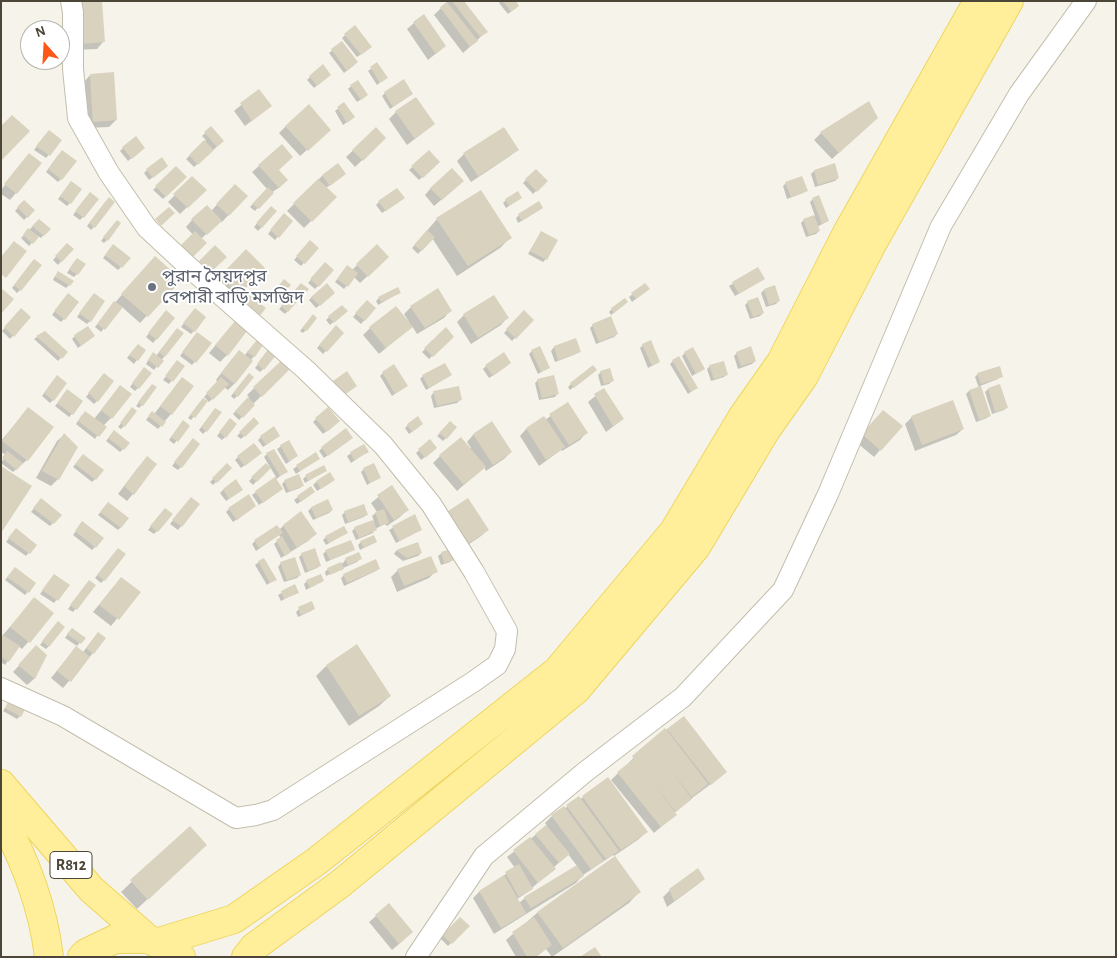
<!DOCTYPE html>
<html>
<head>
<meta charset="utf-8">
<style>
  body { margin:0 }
  #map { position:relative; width:1117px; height:958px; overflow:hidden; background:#f6f4ea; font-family:"Alegreya Sans",sans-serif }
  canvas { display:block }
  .frame { position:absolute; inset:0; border:2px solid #4b4637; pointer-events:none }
  .north { position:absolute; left:20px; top:20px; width:50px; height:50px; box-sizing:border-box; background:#fff; border:1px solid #b7b5af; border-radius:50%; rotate:341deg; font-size:14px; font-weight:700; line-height:20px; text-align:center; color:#4b4637 }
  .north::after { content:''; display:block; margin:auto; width:18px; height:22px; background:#ff5718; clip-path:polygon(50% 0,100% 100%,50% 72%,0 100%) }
</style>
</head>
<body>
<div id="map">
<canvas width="1117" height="958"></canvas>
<div class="frame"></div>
<div class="north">N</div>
</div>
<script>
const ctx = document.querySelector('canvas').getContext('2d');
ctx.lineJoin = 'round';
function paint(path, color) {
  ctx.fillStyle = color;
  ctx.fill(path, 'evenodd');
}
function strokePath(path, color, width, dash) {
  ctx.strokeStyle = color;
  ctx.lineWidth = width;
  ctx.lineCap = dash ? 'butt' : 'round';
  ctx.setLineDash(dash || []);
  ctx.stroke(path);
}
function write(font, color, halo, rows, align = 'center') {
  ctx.font = font + ' "Alegreya Sans","Noto Sans Bengali",sans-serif';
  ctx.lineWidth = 4;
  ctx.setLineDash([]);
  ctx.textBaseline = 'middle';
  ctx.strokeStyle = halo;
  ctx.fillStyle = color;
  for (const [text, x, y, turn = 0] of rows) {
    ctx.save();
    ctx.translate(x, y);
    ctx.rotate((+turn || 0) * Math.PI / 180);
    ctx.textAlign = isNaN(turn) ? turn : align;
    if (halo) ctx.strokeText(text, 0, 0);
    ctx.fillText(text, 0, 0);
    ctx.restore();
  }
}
paint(new Path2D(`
  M448,1H463L486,32L463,53L434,15Z
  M500,1H514L518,6L508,14L499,3Z
  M71,4L103,42L97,49L74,50Z
  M414,23L445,46L428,60L407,29Z
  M345,35L367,50L357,57L342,38Z
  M341,43L354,65L344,73L329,53Z
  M377,64L383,80L377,85L368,71Z
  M90,75L116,120L109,127L87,128L84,82Z
  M310,77L326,78L314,88L307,80Z
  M351,86L363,98L357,102L348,89Z
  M259,90L271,106L245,126L234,111Z
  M385,93L412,94L390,109L382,96Z
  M868,103L870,124L832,159L814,140L821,133Z
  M344,104L350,120L343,125L335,111Z
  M396,112L434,124L407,145L389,119Z
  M286,126L323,136L300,156L279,133Z
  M211,128L220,144L194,167L186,159L206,140L202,136Z
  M376,129L385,138L355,167L346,157Z
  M46,134L60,141L46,158L34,150Z
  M123,148L140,151L128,161L120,151Z
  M517,150L510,156L471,182L457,161L464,154Z
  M429,152L438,162L419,180L409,170Z
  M59,154L61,179L58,182L46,172Z
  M25,160L41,163L10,200L1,194V190Z
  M338,165L342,176L326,188L335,197L304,228L287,211L322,176Z
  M834,165L838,178L835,181L815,187L811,174L814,171Z
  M259,166L278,170L280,187L271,193L255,211L250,207L267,189L252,172Z
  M176,168L185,177L163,199L153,190Z
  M164,169L149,180L144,173L147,170Z
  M536,170L546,181L533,194L523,183Z
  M192,178L205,190L180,214L168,202Z
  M786,183L806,190L803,193L787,199L783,186Z
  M69,185L70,203L67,206L58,199Z
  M235,186L246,196L222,222L220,221L201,239L193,235L186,227L192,220L211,211Z
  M431,188H455L434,206L425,195Z
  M87,197L83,217L80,220L73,215Z
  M521,198L506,208L503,203L506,200Z
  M813,199L828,221L817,227L819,231L816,234L806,237L801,223L804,220L815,216L810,202Z
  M24,201L34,210L24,220L15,211Z
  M106,201L94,227L91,230L87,226Z
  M400,201L382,213L376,205L379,202Z
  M539,203V210L518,223L516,218L519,215Z
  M271,207L276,211L258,231L254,227Z
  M281,218L291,221L275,240L268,234Z
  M437,219L510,238L500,248L457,276L432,238L418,254L412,248Z
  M36,223L49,229L41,238L38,236L29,246L21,238Z
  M114,224L107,240L104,243L101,241Z
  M541,232L546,259L543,262L528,254Z
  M310,242L318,248L301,266L294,260Z
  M67,245L72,249L58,265L53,260Z
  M377,246L388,257L360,283L354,277L344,289L335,282L344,270H352Z
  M110,249L121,267L118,270L103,258Z
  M246,251L264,268L231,301L214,284Z
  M74,262L77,274L74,277L67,273Z
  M31,263L20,290L17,293L12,288Z
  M149,264L180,280L140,323L122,307L101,332L95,327L112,306Z
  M322,267L318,286L315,289L308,283Z
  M757,269L763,279L735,296L729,286Z
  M55,276L69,285L66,288L53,280Z
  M284,281L289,286L279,297L274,293Z
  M301,284L307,289L285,314L279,309Z
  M645,284V292L632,302L629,297Z
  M764,290L779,300L776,304L766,307L761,293Z
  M399,293L378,305L376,301L379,298Z
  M331,296L316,308L309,300L312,297Z
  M65,298L64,319L61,322L52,315Z
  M91,298L90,321L87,324L77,317Z
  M748,302L763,313L760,316L750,319L745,305Z
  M364,304L375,308L361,324L353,317Z
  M624,305L611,315L609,312L612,309Z
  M411,307L450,311L444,318L417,334L412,326L379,354L363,335L370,328L408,323L409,322L404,314Z
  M21,310L30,317L10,339L2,331Z
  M524,312L532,320L512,341L504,333Z
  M192,313L194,331L191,334L181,327Z
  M343,314L330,325L326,320L329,317Z
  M163,315L173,318L153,343L146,337Z
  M464,315L507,318L501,325L471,344L457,322Z
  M310,319L306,330L303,333L300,331Z
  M235,322L227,355L220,362L209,353Z
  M593,325L617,334L614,337L596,344L590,328Z
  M336,327L343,333L323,354L317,348Z
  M446,329L453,336L429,359L422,352Z
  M174,333H182L154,370L146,364L150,357L156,356Z
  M75,336H94L78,348L72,339Z
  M37,337L66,352L58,361L34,339Z
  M194,337L210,344L192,365L180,356Z
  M258,340L254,356L235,383L228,390L224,387L209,402L204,397L218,382L216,380L232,359L239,352L244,356Z
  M575,340L579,351L576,354L555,362L551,351L554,347Z
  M643,345L659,362L648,368L640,348Z
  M135,348L144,350L134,364L127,358Z
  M532,351L548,368L538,374L529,354Z
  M267,353L263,369L260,372L255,368Z
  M685,353L704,369L692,376L682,356Z
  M737,353L755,361L752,364L738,369L734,356Z
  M282,361L289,369L253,404L254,405L239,420L233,414L249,397L247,395Z
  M673,361L696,388L688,394L670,364Z
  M175,365L183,366L169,384L163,380Z
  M486,366H507L489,378L483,369Z
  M710,366L727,374L724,377L711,381L707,369Z
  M141,372L138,388L135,391L130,387Z
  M592,372L570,390L568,387L571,384Z
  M601,372L612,381L609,384L601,386L598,375Z
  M383,373L406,386L392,396L380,376Z
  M249,374L237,396L234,399L231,396Z
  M978,374L1002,376L998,379L980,386L990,415L987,418L976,422L966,394L969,391L979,388L975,377Z
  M451,375L426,390L420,379L423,376Z
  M101,378L97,401L94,404L86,397Z
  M182,379L171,414L158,429L146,420L149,416L154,414Z
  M54,380L53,400L50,403L42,396Z
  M538,380L558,393L555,397L539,400L535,383Z
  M120,387L111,418L103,426L95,439L76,424L82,415L94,419Z
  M149,388L142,405L139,408L136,406Z
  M604,389L623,419L606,432L588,402Z
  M988,389L1007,407L1004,410L992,414L985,392Z
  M434,392L461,399L457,403L434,408L431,396Z
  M65,394L72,414L69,417L55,406Z
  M200,402H206L191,420L188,418Z
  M567,404L586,433L580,440L562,451L561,450L539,466L520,436L526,429L544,418L545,420Z
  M28,408L27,460L13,472L1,463L6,455L1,452V441Z
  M328,408L335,424L323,434L313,422Z
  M130,412L124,426L121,429L118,427Z
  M213,412L206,431L203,434L199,430Z
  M912,417L963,429L956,435L915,451L905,424Z
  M876,418L880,450L874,457L856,442Z
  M254,419L258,423L241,439L237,436Z
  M227,423L225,437L222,440L217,436Z
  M450,423L456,428L443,441L437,436Z
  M491,423L511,452L504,459L486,471L484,467L457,491L433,463L440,456L469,449L471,448L467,442L473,435Z
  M180,425L188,426L174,444L169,440Z
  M408,425L419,427L409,434L405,428Z
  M64,435L76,447L58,479L51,486L36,478L57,441Z
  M111,435L123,449L120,452L106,441Z
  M261,437L276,438L263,447L258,440Z
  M349,440L324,458L319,451L322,448Z
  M288,441L297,456L286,464L277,449Z
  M430,441L433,451L421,460L416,453Z
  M190,443L181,467L178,470L172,466Z
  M363,445L367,452L351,463L347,456Z
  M267,454L287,471L275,480L278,492L259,505L252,495L276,477L264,457Z
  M315,454V461L296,474L293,469Z
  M257,456L241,468L235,460L238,457Z
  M80,459L95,479L92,482L73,467Z
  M266,464L269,468L253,485L249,481Z
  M140,465L133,494L127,501L118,494Z
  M227,465L230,468L213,485L210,482Z
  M364,469L380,477L367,485L361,472Z
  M325,471L305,483L303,479L306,476Z
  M285,481L303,485L300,488L286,493L282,484Z
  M316,482L330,483L317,491L313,485Z
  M391,487L407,510L400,517L387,526L385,524L375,529L373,533L356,540L352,531L355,528L374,521L372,516L377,512L371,503Z
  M310,488V495L297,504L294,500Z
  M223,490H242L226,501L220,493Z
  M188,501L198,504L178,530L170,524Z
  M38,503L53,523L50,526L31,512Z
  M105,507L121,527L118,530L98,515Z
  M311,508L332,510L329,513L313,520L308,511Z
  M229,509H252L233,522L226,512Z
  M162,512L157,531L154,534L148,530Z
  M345,512L367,514L364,517L345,524L342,515Z
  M446,514L488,530L481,536L459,551Z
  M414,516L421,530L396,543L389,530Z
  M284,525L315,534L308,541L281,558L274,544L281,538L279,535L256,551L252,544L255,541L277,526L279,530Z
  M80,526L95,547L92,550L73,535Z
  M13,533L35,545L26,556L6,542Z
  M346,533L326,545L323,540L326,537Z
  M361,542H376L360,550L358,545Z
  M418,544L421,553L418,556L403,561L394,554L396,551Z
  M353,549L350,552L326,562L323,554L326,551Z
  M115,552L104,580L101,583L95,578Z
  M442,553L454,559L450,562L441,565L438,556Z
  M302,554L320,565L317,568L305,573L299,557Z
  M263,559L275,579L267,585L255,565Z
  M346,559H360L357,562L343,568L341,571V569L326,576L325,572L328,569L343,563Z
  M281,563L300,575L297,578L284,582L278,567Z
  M379,568L376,571L344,586L341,578L344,575Z
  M398,570L436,571L429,578L397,592L391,577Z
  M12,572L34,584L25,595L5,580Z
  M54,575L68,585L54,603L40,594Z
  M307,581H322L306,590L304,584Z
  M86,585L94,586L73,612L68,609Z
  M115,585L139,592L111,626L93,612Z
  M295,586L298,592L281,601L278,595Z
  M28,606L53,614L22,649L18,646L5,665L1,662V635L2,636Z
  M314,608L311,611L298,617L296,612L299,609Z
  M55,625L49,646L46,649L40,645Z
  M69,632L84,638L76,647L83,652L95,637L93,653L63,688L51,678L77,646L65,638Z
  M30,654L45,656L34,679L27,685L13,672Z
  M326,666L390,696L379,706L349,726L316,676Z
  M10,700L20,716L17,719L3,711Z
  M683,717L719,778L688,801L674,813L668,821L654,833L611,780L610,782L646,832L639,839L614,856L613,855L583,875L576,883L494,934L473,898L479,892L515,868L507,857L547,826L545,823L552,816L610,781L649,743ZM568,854L577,866L525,898L519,903L517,899L528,892Z
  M189,827L195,855L137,909L121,892Z
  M615,858L639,892L629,903L552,957L546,949L536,957H516L506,940L537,913Z
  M704,879L697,885L667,907L663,897L670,890Z
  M376,916L405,939L392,950L369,922Z
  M460,918L468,926L448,946L440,938Z`), '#0003');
paint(new Path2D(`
  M78,1H102L105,42L81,44Z
  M452,1H464L488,32L480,37Z
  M503,1H516L519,6L511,12Z
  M447,2L478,41L470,47L440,7Z
  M424,14L446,46L436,54L413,22Z
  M355,25L372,47L361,55L344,34Z
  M342,41L358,62L347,71L331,49Z
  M377,62L388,78L380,83L370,67Z
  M323,64L331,75L317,86L309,76Z
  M114,72L117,120L93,122L90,74Z
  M404,79L413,94L393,107L384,92Z
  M358,80L368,95L361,100L350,85Z
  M259,89L272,106L252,121L240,103Z
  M416,97L435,124L415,139L395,111Z
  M869,101L878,118L839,153L820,132Z
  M344,102L355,117L347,123L337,107Z
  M309,104L331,130L308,151L285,126Z
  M12,115L30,131L1,161V126Z
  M211,126L224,141L217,147L204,132Z
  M376,127L386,138L363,161L352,150Z
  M504,127L519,150L478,176L463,153Z
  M49,130L62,140L50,156L36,146Z
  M136,136L145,148L132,159L122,147Z
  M204,140L214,150L198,165L189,155Z
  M282,144L293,157L279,170L288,180L279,188L258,165Z
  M62,150L77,161L62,180L48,169Z
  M429,150L440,162L423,178L411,166Z
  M29,153L42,163L17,194L4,184Z
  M162,157L168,166L153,178L146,169Z
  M338,163L346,174L330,186L322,175Z
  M835,163L839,178L818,185L814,170Z
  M176,166L187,177L166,197L155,186Z
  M452,168L464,181L442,200L430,188Z
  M536,169L548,181L537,192L525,179Z
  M192,176L207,190L188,208L173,194Z
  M802,176L808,191L791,197L785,182Z
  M318,179L337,197L312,222L293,203Z
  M71,181L82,189L71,204L60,196Z
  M235,184L248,196L229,216L216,204Z
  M268,187L274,193L259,209L252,204Z
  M397,188L405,198L386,211L378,201Z
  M481,190L512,238L468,266L436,218Z
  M518,191L522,198L509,206L505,199Z
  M90,192L99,199L84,218L75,211Z
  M819,195L829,221L822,224L812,198Z
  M109,197L115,202L95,228L89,223Z
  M24,200L35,210L28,218L17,207Z
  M539,201L543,208L522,221L518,214Z
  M207,205L222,221L207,235L191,219Z
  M271,206L277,211L262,228L256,223Z
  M169,207L175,213L161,226L155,219Z
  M284,213L293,221L279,238L270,230Z
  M814,215L820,231L809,235L803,219Z
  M39,219L51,229L44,236L32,226Z
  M117,220L121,223L108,241L103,237Z
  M28,228L39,237L33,244L23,235Z
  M427,230L435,237L422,251L414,245Z
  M195,231L207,243L188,262L176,250Z
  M541,231L558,240L547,260L530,251Z
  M310,240L319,248L305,264L296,256Z
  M14,241L27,251L6,278L1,274V257Z
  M67,243L74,249L62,262L55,256Z
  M113,244L131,258L122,268L105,255Z
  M377,244L389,257L368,277L356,264Z
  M215,245L227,257L210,273L199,261Z
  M246,249L265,268L239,295L220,276Z
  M155,256L182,280L148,317L121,294Z
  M77,258L86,264L78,275L69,269Z
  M34,259L42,265L21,291L14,285Z
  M325,262L334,270L319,287L310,279Z
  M347,265L358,273L348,287L337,279Z
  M758,267L765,279L739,294L732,282Z
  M58,271L74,281L70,286L55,276Z
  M284,279L291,285L282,295L276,289Z
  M301,283L309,289L288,312L281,306Z
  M327,283L335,293L320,306L311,297Z
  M645,283L650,289L636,299L631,293Z
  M775,285L780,301L769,305L764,289Z
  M398,287L401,293L381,302L378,297Z
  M1,288L14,299L1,314Z
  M438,288L452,311L425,328L410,306Z
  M68,293L79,302L65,320L54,311Z
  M94,293L105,301L91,322L79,313Z
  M248,294L266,308L258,318L240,304Z
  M494,295L509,318L478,338L463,314Z
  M758,297L764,313L753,317L747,301Z
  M625,298L628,302L614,313L611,308Z
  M367,300L376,308L365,321L355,313Z
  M114,301L123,307L105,330L97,324Z
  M342,305L348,311L334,323L328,316Z
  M396,306L413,327L386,348L369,327Z
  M21,308L31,317L14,337L4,327Z
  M195,308L206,317L195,332L183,323Z
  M166,310L175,318L157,340L148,333Z
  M524,310L534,320L516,339L506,329Z
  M313,314L317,318L307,331L302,328Z
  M611,316L618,334L599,342L592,324Z
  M235,321L247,331L228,356L215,345Z
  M336,325L344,333L327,352L319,345Z
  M88,326L95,336L81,346L74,335Z
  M446,327L454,337L433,357L424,348Z
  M177,328L184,333L165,357L159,352Z
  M45,331L68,352L62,359L36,336Z
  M197,332L212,343L196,363L182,352Z
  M261,335L266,340L255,357L247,352Z
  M576,338L581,352L558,360L554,346Z
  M651,340L660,362L652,366L642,344Z
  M138,344L146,350L138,361L129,355Z
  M540,346L550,368L541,372L531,350Z
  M751,346L756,361L741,366L736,352Z
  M693,347L705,369L696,374L684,352Z
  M269,348L277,354L264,370L257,364Z
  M239,350L253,361L235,384L221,373Z
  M153,352L164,361L158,368L148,360Z
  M504,352L511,363L493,376L485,365Z
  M679,356L698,388L691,392L672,360Z
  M177,360L185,366L173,382L165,376Z
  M282,360L290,369L262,397L253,387Z
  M724,361L728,375L714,379L709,365Z
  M445,363L452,375L429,388L422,375Z
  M394,364L408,386L395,394L382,372Z
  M593,365L597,370L574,388L570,383Z
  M1000,366L1003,377L981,384L977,373Z
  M144,367L152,373L139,389L132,383Z
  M610,368L614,381L604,384L600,371Z
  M347,371L357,386L343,396L333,381Z
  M104,373L114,381L98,402L88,393Z
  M249,373L254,377L238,397L233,393Z
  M57,375L67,383L54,401L44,393Z
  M554,375L559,394L542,398L537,379Z
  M182,377L194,386L172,415L160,406Z
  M221,377L229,384L213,400L206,393Z
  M152,384L157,387L143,406L138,402Z
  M1000,384L1008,408L995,412L988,388Z
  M120,385L132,394L112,419L101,410Z
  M459,386L462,400L437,406L433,391Z
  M981,386L991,416L979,420L969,390Z
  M604,388L624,419L613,426L594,394Z
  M67,389L83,401L73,415L57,403Z
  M248,397L255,405L243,418L235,411Z
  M203,398L208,401L195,418L190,415Z
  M953,400L964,429L922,445L911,416Z
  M568,402L588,433L569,445L549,414Z
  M28,407L54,427L28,461L2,441Z
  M132,407L137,411L125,427L120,423Z
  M328,407L340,421L327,432L315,418Z
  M215,408L222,412L207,432L201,427Z
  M883,410L903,426L881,451L862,434Z
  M85,411L107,427L99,437L78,421Z
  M152,411L166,422L162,427L148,416Z
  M418,416L423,424L412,432L407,424Z
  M544,416L565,447L546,460L526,428Z
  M254,417L259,423L245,437L239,432Z
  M230,418L237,424L226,438L219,432Z
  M183,420L190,426L178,442L171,437Z
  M450,421L457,427L447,439L439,433Z
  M492,421L512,452L493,465L473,434Z
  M274,426L280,436L266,445L260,436Z
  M346,428L353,438L328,456L321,447Z
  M114,430L130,443L124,450L108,438Z
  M64,433L78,447L59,480L42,471Z
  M461,437L486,467L464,485L439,455Z
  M193,438L200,444L182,468L174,462Z
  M430,439L437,448L425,458L418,449Z
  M289,440L298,456L289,461L280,445Z
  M254,443L262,453L245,466L237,456Z
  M364,444L369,452L354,460L350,452Z
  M274,449L288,472L280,476L266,453Z
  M7,451L23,463L17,470L2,458Z
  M316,452L320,459L300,471L296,465Z
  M83,454L104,470L96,480L75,464Z
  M147,456L157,464L134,495L124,486Z
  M227,463L232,468L217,483L212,478Z
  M266,463L271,468L257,482L251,477Z
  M374,463L381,478L370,483L363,468Z
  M324,465L327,471L308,481L305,475Z
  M1,466L32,486L1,533Z
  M330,472L335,480L321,489L316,481Z
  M299,474L304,486L289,491L284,480Z
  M275,477L283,489L263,503L255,491Z
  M236,479L243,490L229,499L223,489Z
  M392,485L409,510L394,520L377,495Z
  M311,486L315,492L301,502L297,496Z
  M249,494L256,506L237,520L228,508Z
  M191,497L200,504L182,527L172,520Z
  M41,498L62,515L54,524L33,508Z
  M468,498L489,530L466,545L445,513Z
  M328,499L333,510L316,518L311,507Z
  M108,502L129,518L121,528L100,512Z
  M364,504L368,515L348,522L344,511Z
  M165,508L173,514L158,532L150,526Z
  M384,509L389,523L380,526L375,512Z
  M301,511L317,534L297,548L283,525Z
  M415,514L422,530L399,541L392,526Z
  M373,520L377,530L359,538L354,527Z
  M82,521L104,538L96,548L75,531Z
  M277,525L283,533L259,548L254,540Z
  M344,526L348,533L329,543L325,536Z
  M16,528L37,545L30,554L8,538Z
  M374,535L377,542L364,548L360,541Z
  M282,536L291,552L285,556L276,540Z
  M351,540L355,550L330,560L325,550Z
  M418,542L422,553L407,558L396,550Z
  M118,548L126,554L105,581L97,575Z
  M315,548L321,566L308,571L301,553Z
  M451,549L455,560L444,563L441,552Z
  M359,552L362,559L348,565L345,558Z
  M431,556L438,572L404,586L397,569Z
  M295,557L301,575L287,580L280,562Z
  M264,558L277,580L270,583L258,561Z
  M376,559L380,569L347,583L343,574Z
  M341,562L344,569L330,575L327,568Z
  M15,567L36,583L29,593L7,577Z
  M54,574L70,585L58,601L42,590Z
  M321,574L324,581L310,588L306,580Z
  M121,577L141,592L119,620L99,605Z
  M89,580L96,585L77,610L70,605Z
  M295,584L299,593L284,599L281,591Z
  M34,597L54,613L30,643L10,627Z
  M312,601L315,609L301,615L298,607Z
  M58,621L65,627L49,647L42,641Z
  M72,628L86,638L81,644L67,634Z
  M98,632L106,638L94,654L86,648Z
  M1,634L20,646L9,662L1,657Z
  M357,644L391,696L359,716L326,665Z
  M36,645L47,655L35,679L18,665Z
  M76,646L90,657L71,682L57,671Z
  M10,698L26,708L21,717L5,708Z
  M684,716L727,772L711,785L667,729Z
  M665,728L708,784L692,797L672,772L692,799L676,812L654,784L677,815L661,827L617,772L634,759L632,756Z
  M608,777L648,832L621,850L582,796Z
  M579,796L619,851L606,859L566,805Z
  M564,806L604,861L591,869L551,815Z
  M546,825L570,854L559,863L535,834Z
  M190,826L207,845L148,900L130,880Z
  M530,837L556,869L538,883L513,850Z
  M615,856L641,892L563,948L537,912Z
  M519,864L533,889L519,897L505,872Z
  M577,865L584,876L531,908L524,897Z
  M698,868L705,879L674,901L669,889Z
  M504,875L526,913L501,928L479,891Z
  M389,903L413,932L399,944L375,915Z
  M460,917L470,926L452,944L442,935Z
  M534,917L552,945L535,957H527L512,932Z
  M595,947L602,957H580Z`), '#d9d2be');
const minor = new Path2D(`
  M1,688L63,716L236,818L256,815L273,810L473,682L497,665L505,649L507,631L474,572L431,504L383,445L306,370L190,268L147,228L109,173L78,118L73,69V12L71,1
  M416,957L484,856L585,772L683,697L783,590L828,494L941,226L1019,94L1086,1`);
const primary = new Path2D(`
  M1,784L91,889L148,939L174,950L181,957
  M1,815C25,861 43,906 49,957
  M156,943L234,919L317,861L557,671L674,531L743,416L781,362L847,233L978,1
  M82,957L86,953L115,939H148
  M246,957L254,947L340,884L576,690L696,547L766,430L804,376L871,246L1009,1`);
strokePath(minor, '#c3beac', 22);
strokePath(primary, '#eed561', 30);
strokePath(minor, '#fff', 20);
strokePath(primary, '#ffef9a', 28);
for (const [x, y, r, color] of [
  [152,287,5,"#6b7280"]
]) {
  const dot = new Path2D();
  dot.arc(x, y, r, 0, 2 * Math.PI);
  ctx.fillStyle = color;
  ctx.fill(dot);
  strokePath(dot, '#fff', 2);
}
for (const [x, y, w] of [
  [71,865,42]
]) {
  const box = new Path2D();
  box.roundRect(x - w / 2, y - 13.5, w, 27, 4);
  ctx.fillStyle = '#fff';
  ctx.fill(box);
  strokePath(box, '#4b4637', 1);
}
write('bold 16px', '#4b4637', null, [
  ["R812",71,865]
]);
write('18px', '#5b616d', '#fff', [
  ["পুরান সৈয়দপুর",162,277],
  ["বেপারী বাড়ি মসজিদ",162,298]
], 'left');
</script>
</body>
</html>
